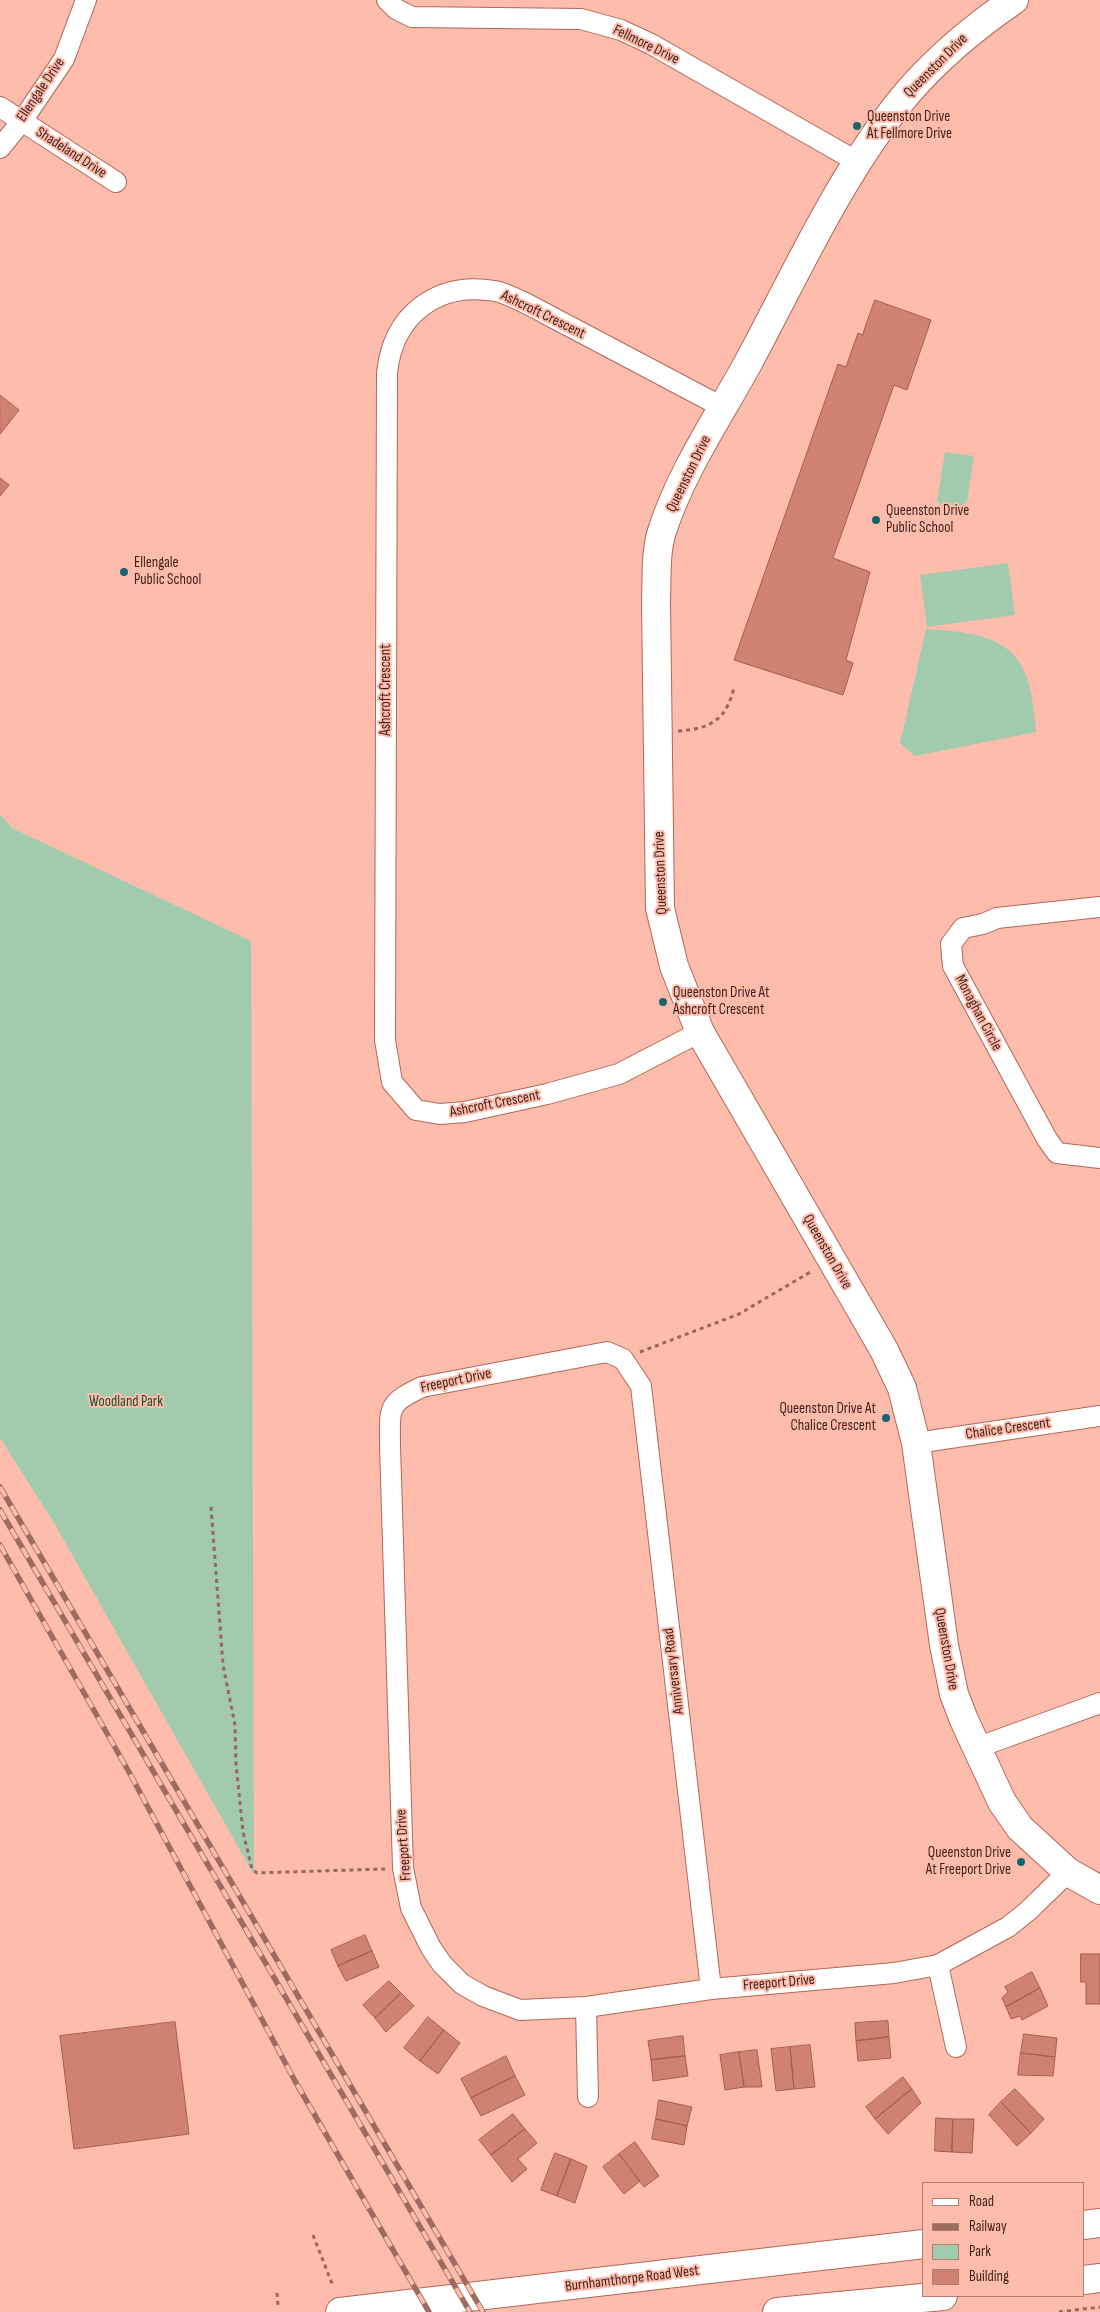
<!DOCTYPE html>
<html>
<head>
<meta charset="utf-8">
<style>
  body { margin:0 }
  #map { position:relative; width:1100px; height:2312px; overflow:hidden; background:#febcad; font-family:"Sofia Sans Condensed",sans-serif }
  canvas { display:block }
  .legend { position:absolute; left:922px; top:2182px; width:162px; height:115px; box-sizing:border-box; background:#febcad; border:1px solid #b17d71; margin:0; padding:6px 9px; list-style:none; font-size:15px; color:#3e1f18 }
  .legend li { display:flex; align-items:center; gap:10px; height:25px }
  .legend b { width:25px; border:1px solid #b17d71 }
</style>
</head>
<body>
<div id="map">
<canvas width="1100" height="2312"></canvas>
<ul class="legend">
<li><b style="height:6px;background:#fff"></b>Road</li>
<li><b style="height:6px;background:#9c6c61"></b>Railway</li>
<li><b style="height:14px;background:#a1cbac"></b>Park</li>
<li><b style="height:14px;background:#d08272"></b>Building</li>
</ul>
</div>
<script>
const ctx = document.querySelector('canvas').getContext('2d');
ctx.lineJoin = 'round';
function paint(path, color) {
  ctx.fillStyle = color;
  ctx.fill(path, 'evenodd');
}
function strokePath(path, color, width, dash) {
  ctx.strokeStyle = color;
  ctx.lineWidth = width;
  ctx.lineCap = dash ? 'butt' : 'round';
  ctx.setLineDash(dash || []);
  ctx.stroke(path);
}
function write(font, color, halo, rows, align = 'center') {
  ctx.font = font + ' "Sofia Sans Condensed",sans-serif';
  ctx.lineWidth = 4;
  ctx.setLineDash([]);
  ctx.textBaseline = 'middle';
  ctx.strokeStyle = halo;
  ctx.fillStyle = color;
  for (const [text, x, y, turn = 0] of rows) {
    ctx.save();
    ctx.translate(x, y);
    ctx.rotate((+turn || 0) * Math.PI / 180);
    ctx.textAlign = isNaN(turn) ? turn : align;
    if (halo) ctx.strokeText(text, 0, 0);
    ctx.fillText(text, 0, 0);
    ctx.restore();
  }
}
paint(new Path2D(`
  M945,452L974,456L967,502L954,510L944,508L937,501Z
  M1008,563L1015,615L927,627L920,575Z
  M926,629C966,632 1012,633 1027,678C1033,695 1034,715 1036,732L915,756L900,743Z
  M0,814L12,828L251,941L254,1875L54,1523L0,1438Z`), '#a1cbac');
const building = new Path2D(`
  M875,300L931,320L907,390L894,385L833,558L870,572L846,660L853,663L843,695L734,660L838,364L846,367L858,333L862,335Z
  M0,395L19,410L0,434Z
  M0,478L9,485L0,496Z
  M365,1935L372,1951L338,1966L331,1950Z
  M372,1951L379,1967L346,1981L338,1966Z
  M1081,1954H1100V2004H1086V1982H1081Z
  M1032,1972L1040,1988L1006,2007L1002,1998L1008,1992L1005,1987Z
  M389,1981L401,1993L375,2018L363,2005Z
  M1040,1988L1048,2006L1022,2020L1020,2016L1011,2019L1006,2007Z
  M401,1993L414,2006L386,2032L375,2018Z
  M428,2017L444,2030L420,2061L404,2048Z
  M888,2021L889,2037L856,2041L855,2023Z
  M175,2022L189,2134L74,2149L60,2036Z
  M444,2030L460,2043L438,2074L420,2061Z
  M1024,2034L1057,2038L1055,2057L1021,2053Z
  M683,2036L685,2056L651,2060L648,2041Z
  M889,2037L891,2058L858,2061L856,2041Z
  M810,2045L815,2087L794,2089L790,2047Z
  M790,2047L794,2089L776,2091L771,2049Z
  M757,2050L762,2087H744L739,2052Z
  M739,2052L744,2087L725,2090L720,2055Z
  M1021,2053L1055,2057L1053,2076L1018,2075Z
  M506,2056L515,2076L471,2098L461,2079Z
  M685,2056L688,2076L653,2081L651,2060Z
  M515,2076L525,2095L481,2116L471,2098Z
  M903,2077L912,2089L875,2119L866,2107Z
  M912,2089L921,2103L888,2134L875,2119Z
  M1015,2089L1044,2119L1031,2133L1001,2102Z
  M659,2100L692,2107L687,2126L656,2119Z
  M1001,2102L1031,2133L1017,2146L989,2115Z
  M513,2114L525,2129L491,2155L479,2140Z
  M936,2118L953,2119L952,2152L935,2151Z
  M656,2119L687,2126L684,2145L652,2139Z
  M953,2119H974L972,2153L952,2152Z
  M525,2129L537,2143L518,2159L527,2169L512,2182L491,2155Z
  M635,2142L659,2176L644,2187L619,2154Z
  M555,2153L571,2159L557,2196L541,2190Z
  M619,2154L640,2181L624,2194L603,2167Z
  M571,2159L587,2166L575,2203L557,2196Z`);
paint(building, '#d08272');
strokePath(building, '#a75d4e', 1);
const street = new Path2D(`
  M387,0L396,9L412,17L581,19L621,30L651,44L856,161
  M0,107L116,182
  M0,148L22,121L64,59L86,0
  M1100,907L997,918L983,924L963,928L951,944L953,966L1047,1139L1057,1153L1100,1158
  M700,1032L619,1074L547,1094L465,1112L440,1114L416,1110L392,1082L385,1040L387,373C393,315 437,281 495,291C512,294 549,316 567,325C619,353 672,380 724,408
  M916,1443L1100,1416
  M976,1748L1100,1703
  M938,1965L956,2047
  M711,1989L641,1386L623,1359L607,1352L422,1387C386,1404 390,1408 390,1446L403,1868L411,1908L431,1948L442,1964L462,1984L483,1996L520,2010L586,2007L711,1989L894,1973L938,1965L1008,1927L1028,1911L1068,1872
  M586,2007L588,2097`);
const secondary = new Path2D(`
  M1014,0C973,28 936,59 904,97C840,175 796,274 748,363C718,418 682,470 662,531C655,553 657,579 656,602L660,908L674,966L700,1032L884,1350L902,1388L916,1443L944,1645L954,1694L964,1720L1002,1802L1020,1828L1068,1872L1100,1890
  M1084,2225L1100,2223
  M1084,2280L1100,2278
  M340,2312L924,2244
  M777,2312L943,2296`);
strokePath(street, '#b26757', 22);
strokePath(secondary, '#b26757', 30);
strokePath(new Path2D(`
  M678,731C711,729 727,719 734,687
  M640,1352L739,1314L812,1271
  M211,1507L223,1665L235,1725L236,1764L243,1832L252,1869L257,1873L385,1869
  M313,2235L333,2286
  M277,2293L278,2305
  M1059,2312L1100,2307`), '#96675c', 3, [4, 4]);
strokePath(street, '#fff', 20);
strokePath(secondary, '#fff', 28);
const rail = new Path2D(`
  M0,1487L483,2312
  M0,1510L470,2312
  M0,1545L129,1772L295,2081L429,2312`);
strokePath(rail, '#9c6c61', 5.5);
strokePath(rail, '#febcad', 4, [11]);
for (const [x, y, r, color] of [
  [857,126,5,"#196370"],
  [876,520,5,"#196370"],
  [124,572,5,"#196370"],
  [663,1002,5,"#196370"],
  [886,1418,5,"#196370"],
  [1021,1862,5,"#196370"]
]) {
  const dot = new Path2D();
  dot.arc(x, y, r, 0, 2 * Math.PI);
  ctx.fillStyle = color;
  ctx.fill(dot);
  strokePath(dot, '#febcad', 2);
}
write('15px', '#3e1f18', '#febcad', [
  ["Fellmore Drive",646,45,26],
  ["Queenston Drive",936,66,-45],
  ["Ellengale Drive",41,90,-56],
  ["Shadeland Drive",71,153,33],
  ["Ashcroft Crescent",543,315,26],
  ["Queenston Drive",689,474,-64],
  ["Ashcroft Crescent",386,690,-90],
  ["Queenston Drive",661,873,-92],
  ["Monaghan Circle",978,1013,62],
  ["Ashcroft Crescent",495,1104,-11],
  ["Queenston Drive",827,1252,60],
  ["Freeport Drive",456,1381,-12],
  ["Chalice Crescent",1008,1429,-8],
  ["Queenston Drive",946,1649,80],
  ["Anniversary Road",674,1671,-97],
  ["Freeport Drive",404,1845,-94],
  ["Freeport Drive",779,1983,-5],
  ["Burnhamthorpe Road West",632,2279,-7]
]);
write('15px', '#3e1f18', '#febcad', [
  ["Queenston Drive",867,117],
  ["At Fellmore Drive",867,134],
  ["Queenston Drive",886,511],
  ["Public School",886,528],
  ["Ellengale",134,563],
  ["Public School",134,580],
  ["Queenston Drive At",673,993],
  ["Ashcroft Crescent",673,1010],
  ["Queenston Drive At",876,1409,"right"],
  ["Chalice Crescent",876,1426,"right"],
  ["Queenston Drive",1011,1853,"right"],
  ["At Freeport Drive",1011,1870,"right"]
], 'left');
write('15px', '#11522c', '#febcad', [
  ["Woodland Park",126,1402]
]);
</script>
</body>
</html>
